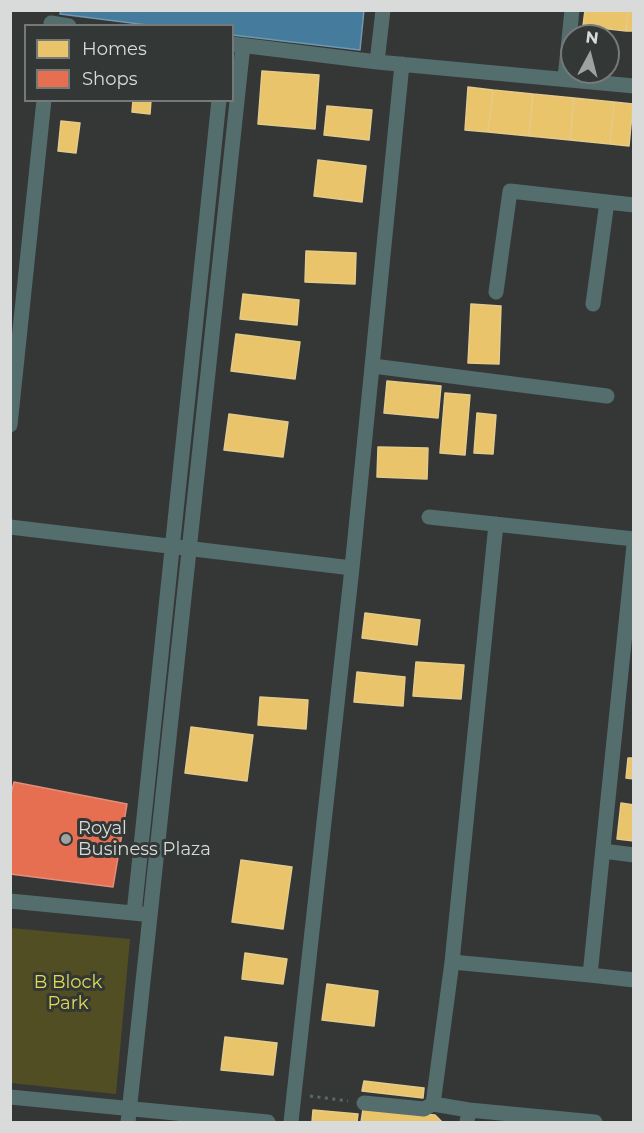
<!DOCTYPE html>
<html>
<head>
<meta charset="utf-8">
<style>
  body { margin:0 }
  #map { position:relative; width:644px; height:1133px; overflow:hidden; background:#343736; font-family:Montserrat,sans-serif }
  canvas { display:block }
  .frame { position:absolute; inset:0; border:12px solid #d8dbda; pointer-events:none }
  .legend { position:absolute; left:24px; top:24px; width:210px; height:78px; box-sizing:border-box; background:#333836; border:2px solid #757978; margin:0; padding:8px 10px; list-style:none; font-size:18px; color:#d8dbda }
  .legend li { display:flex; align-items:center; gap:12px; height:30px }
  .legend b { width:30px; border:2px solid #757978 }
  .north { position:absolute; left:560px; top:24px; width:60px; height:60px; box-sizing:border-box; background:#333836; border:2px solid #757978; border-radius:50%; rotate:7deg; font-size:16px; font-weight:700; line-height:24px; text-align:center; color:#d8dbda }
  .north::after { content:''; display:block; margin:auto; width:21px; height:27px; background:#9fa2a1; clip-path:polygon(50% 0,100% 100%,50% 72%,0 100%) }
</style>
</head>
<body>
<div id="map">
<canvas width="644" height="1133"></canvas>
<div class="frame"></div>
<ul class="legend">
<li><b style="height:16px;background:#e9c46a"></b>Homes</li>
<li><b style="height:16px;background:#e76f51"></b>Shops</li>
</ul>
<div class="north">N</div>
</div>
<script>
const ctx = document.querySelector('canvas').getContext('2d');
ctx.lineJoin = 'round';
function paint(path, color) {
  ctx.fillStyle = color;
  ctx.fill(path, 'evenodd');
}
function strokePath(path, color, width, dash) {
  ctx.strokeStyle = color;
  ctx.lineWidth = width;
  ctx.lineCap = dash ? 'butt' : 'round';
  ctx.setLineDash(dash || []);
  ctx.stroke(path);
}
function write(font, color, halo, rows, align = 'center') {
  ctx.font = font + ' Montserrat,sans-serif';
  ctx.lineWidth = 6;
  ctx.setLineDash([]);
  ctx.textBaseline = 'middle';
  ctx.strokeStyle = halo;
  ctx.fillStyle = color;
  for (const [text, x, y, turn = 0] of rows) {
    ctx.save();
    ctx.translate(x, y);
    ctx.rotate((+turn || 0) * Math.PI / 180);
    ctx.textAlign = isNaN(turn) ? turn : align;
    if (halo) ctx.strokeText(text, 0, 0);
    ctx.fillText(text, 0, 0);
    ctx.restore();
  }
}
paint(new Path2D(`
  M11,928L130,939L116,1094L11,1083Z`), '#504e22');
const homes = new Path2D(`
  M585,10H628L626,31L583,26Z
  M628,10H634V31H626Z
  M262,71L319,75L315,129L258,124Z
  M468,87L493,90L488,132L465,130Z
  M493,90L533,94L529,136L488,132Z
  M533,94L574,98L570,140L529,136Z
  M574,98L614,102L610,144L570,140Z
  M133,100H151L150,114L132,112Z
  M614,102L633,104L629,146L610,144Z
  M327,106L372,110L369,140L324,135Z
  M61,121L80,123L76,153L58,151Z
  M318,160L366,166L362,202L314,196Z
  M306,251L356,253L355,284L305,282Z
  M243,294L299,300L297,325L240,319Z
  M471,304L501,306L499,364L468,363Z
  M236,334L300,342L295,379L231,371Z
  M387,381L441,386L438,418L384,413Z
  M445,393L470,395L465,455L440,453Z
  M477,413L496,415L493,454L474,453Z
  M229,414L288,422L283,457L224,450Z
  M378,447L428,448L427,479L377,477Z
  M365,613L420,620L417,645L362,638Z
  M416,662L464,665L461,699L413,696Z
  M357,672L405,677L403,706L354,702Z
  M260,697L308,700L306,729L258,725Z
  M191,727L253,735L247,781L185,773Z
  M628,758H634V779L626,778Z
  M621,803L634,805V841L617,839Z
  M241,860L292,867L283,929L232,922Z
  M245,953L287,959L283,984L242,979Z
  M327,984L378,991L374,1026L322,1020Z
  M225,1037L277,1043L273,1075L221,1070Z
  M364,1081L424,1088L423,1098L362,1091Z
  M363,1109L435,1115L442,1122H361Z
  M313,1110L358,1114L357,1122H312Z`);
paint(homes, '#e9c46a');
strokePath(homes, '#e4cb8c', 1.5);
const shops = new Path2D(`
  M14,782L127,804L113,887L10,874V798Z`);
paint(shops, '#e76f51');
strokePath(shops, '#e28f7a', 1.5);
const public = new Path2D(`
  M61,10H364L360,50L232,35V26H155L60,14Z`);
paint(public, '#457b9d');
strokePath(public, '#7198af', 1.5);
strokePath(new Path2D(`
  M310,1096L348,1101`), '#576a6a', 3, [3, 4.5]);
strokePath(new Path2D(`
  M51,23L69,26
  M232,44L377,62L634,86
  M377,62L383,10
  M565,78L572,10
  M496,292L510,191L634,205
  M593,304L607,202
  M373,366L607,396
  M10,425L44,100
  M429,517L634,539
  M10,527L352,568
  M634,545L590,975L634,980
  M603,851L634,855
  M10,901L143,914
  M134,913L219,100
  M452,962L590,975
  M10,1097L268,1122
  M364,1103L424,1109L433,1104
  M469,1110L433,1104L452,962L496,524
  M128,1122L243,45
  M291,1122L352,568L402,64
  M467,1122L469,1110L595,1122`), '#546d6d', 15);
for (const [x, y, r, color] of [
  [66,839,6,"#9fa2a1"]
]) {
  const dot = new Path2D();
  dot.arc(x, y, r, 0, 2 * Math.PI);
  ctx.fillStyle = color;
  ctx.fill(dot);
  strokePath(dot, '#333836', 2);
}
write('18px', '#d8dbda', '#333836', [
  ["Royal",78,829],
  ["Business Plaza",78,850]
], 'left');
write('18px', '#e2db50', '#333836', [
  ["B Block",68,983],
  ["Park",68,1004]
]);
</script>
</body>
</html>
